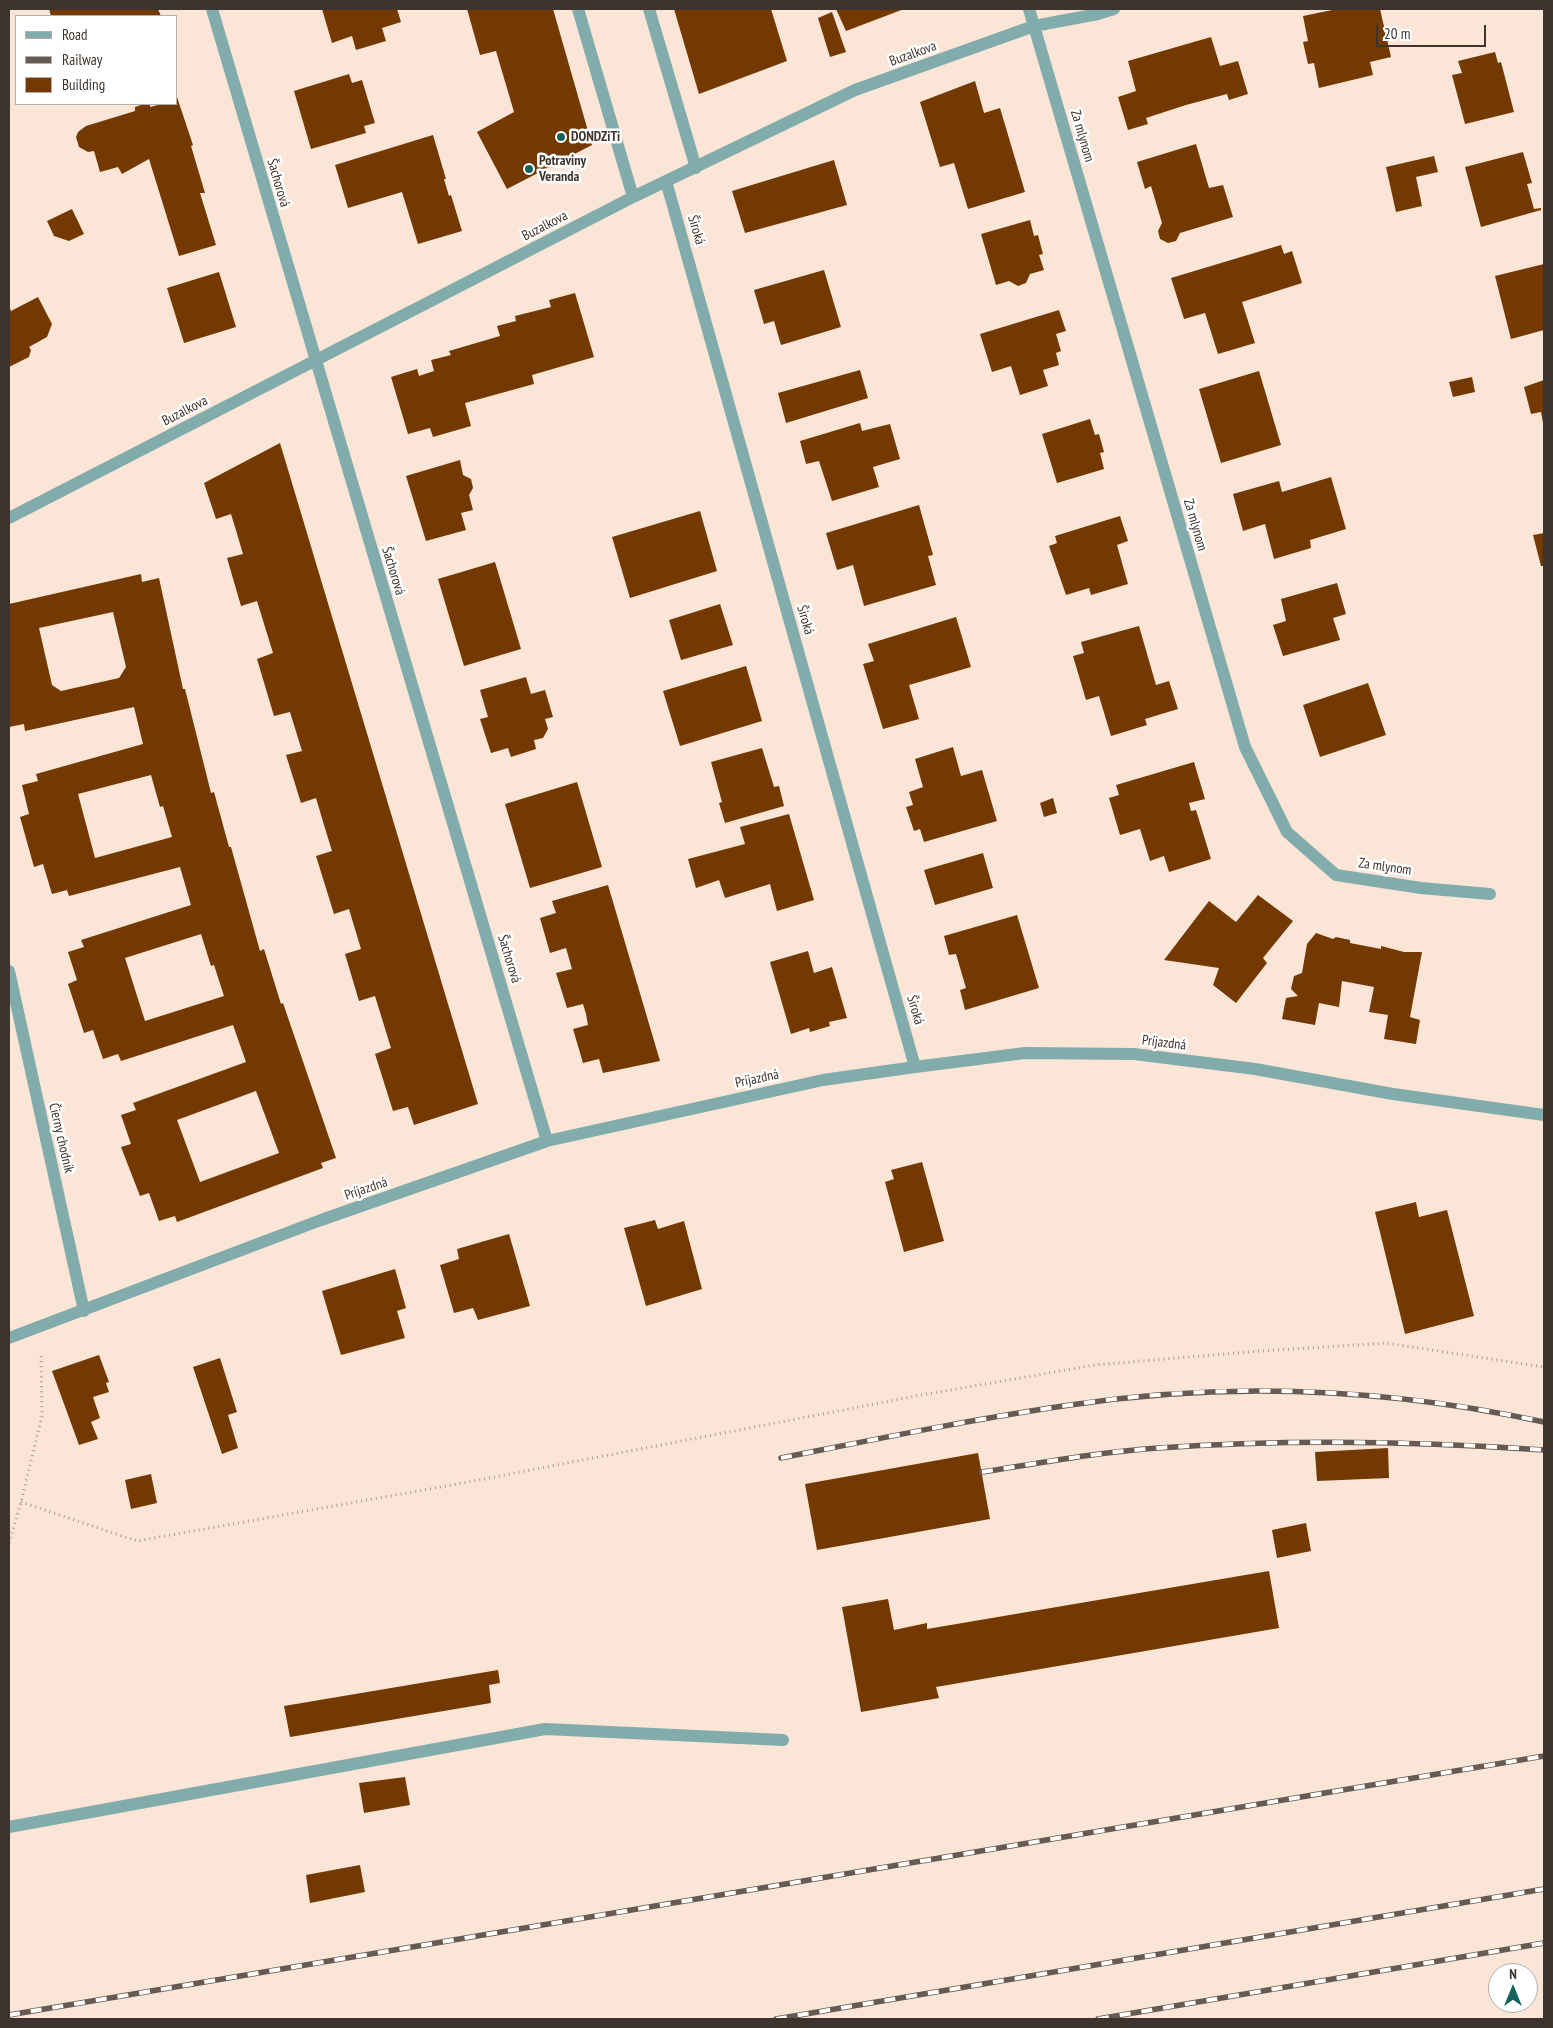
<!DOCTYPE html>
<html>
<head>
<meta charset="utf-8">
<style>
  body { margin:0 }
  #map { position:relative; width:1553px; height:2028px; overflow:hidden; background:#fbe5d6; font-family:"PT Sans Narrow",sans-serif }
  canvas { display:block }
  .frame { position:absolute; inset:0; border:10px solid #3d342e; pointer-events:none }
  .legend { position:absolute; left:15px; top:15px; width:162px; height:90px; box-sizing:border-box; background:#fff; border:1px solid #b1aeab; margin:0; padding:6px 9px; list-style:none; font-size:15px; color:#3d342e }
  .legend li { display:flex; align-items:center; gap:10px; height:25px }
  .legend b { width:25px; border:1px solid #b1aeab }
  .north { position:absolute; left:1488px; top:1963px; width:50px; height:50px; box-sizing:border-box; background:#fff; border:1px solid #b1aeab; border-radius:50%; rotate:0deg; font-size:14px; font-weight:700; line-height:20px; text-align:center; color:#3d342e }
  .north::after { content:''; display:block; margin:auto; width:18px; height:22px; background:#136361; clip-path:polygon(50% 0,100% 100%,50% 72%,0 100%) }
  .scale { position:absolute; left:1376px; top:25px; width:110px; height:22px; box-sizing:border-box; border:2px solid #3d342e; border-top:0; padding-left:6px; font-size:15px; line-height:18px; white-space:nowrap; color:#3d342e; -webkit-text-stroke:4px #fff; paint-order:stroke }
</style>
</head>
<body>
<div id="map">
<canvas width="1553" height="2028"></canvas>
<div class="frame"></div>
<ul class="legend">
<li><b style="height:6px;background:#81acab"></b>Road</li>
<li><b style="height:6px;background:#665a52"></b>Railway</li>
<li><b style="height:14px;background:#743900"></b>Building</li>
</ul>
<div class="north">N</div>
<div class="scale">20 m</div>
</div>
<script>
const ctx = document.querySelector('canvas').getContext('2d');
ctx.lineJoin = 'round';
function paint(path, color) {
  ctx.fillStyle = color;
  ctx.fill(path, 'evenodd');
}
function strokePath(path, color, width, dash) {
  ctx.strokeStyle = color;
  ctx.lineWidth = width;
  ctx.lineCap = dash ? 'butt' : 'round';
  ctx.setLineDash(dash || []);
  ctx.stroke(path);
}
function write(font, color, halo, rows, align = 'center') {
  ctx.font = font + ' "PT Sans Narrow",sans-serif';
  ctx.lineWidth = 5;
  ctx.setLineDash([]);
  ctx.textBaseline = 'middle';
  ctx.strokeStyle = halo;
  ctx.fillStyle = color;
  for (const [text, x, y, turn = 0] of rows) {
    ctx.save();
    ctx.translate(x, y);
    ctx.rotate((+turn || 0) * Math.PI / 180);
    ctx.textAlign = isNaN(turn) ? turn : align;
    if (halo) ctx.strokeText(text, 0, 0);
    ctx.fillText(text, 0, 0);
    ctx.restore();
  }
}
paint(new Path2D(`
  M49,9H158L161,16H51Z
  M322,9H397L401,22L382,28L386,41L356,50L352,36L332,43Z
  M467,9H553L592,145L507,189L477,132L514,112L496,51L480,55Z
  M674,9H771L787,61L699,94Z
  M836,9H904L846,31Z
  M1337,9H1380L1391,57L1370,62L1373,75L1319,88L1314,63L1308,64L1303,42L1308,41L1303,16Z
  M832,12L846,52L830,57L818,18Z
  M1211,37L1220,66L1238,61L1248,94L1229,100L1227,94L1186,105L1146,118L1148,124L1128,130L1118,97L1136,91L1128,61Z
  M1495,52L1498,63L1501,62L1514,112L1465,124L1452,75L1462,73L1458,61Z
  M349,74L352,83L362,80L375,123L364,126L366,133L311,149L294,91Z
  M975,81L984,113L1000,108L1025,192L968,209L954,163L940,167L920,102Z
  M177,97L193,145L191,146L205,193H200L216,245L179,256L149,159L122,174L118,167L100,172L94,151L88,152L79,147L76,137L78,132L86,126L135,111V107L144,104H150V107L162,104H176Z
  M433,135L446,179H444L449,196L451,195L462,231L418,244L402,192L348,208L335,165Z
  M1196,144L1209,188L1223,185L1233,217L1180,233L1176,241L1168,243L1160,239L1158,231L1162,223L1151,186L1145,189L1137,162Z
  M1523,152L1532,183L1527,184L1534,209L1541,208V210L1481,227L1465,167Z
  M1434,156L1438,172L1416,177L1422,206L1396,212L1386,167Z
  M834,160L847,205L745,233L732,191Z
  M72,209L84,234L69,241L54,236L47,221Z
  M1030,220L1034,236L1038,235L1043,254L1039,255L1044,270L1030,274L1026,283L1018,286L1009,281L996,285L981,234Z
  M1281,245L1284,254L1292,251L1302,283L1242,302L1255,343L1218,354L1205,313L1184,319L1171,278Z
  M1544,264V330L1511,339L1495,276Z
  M824,270L841,327L781,345L774,321L764,324L754,290Z
  M219,272L236,327L184,343L167,288Z
  M575,293L594,357L532,375L534,384L465,403L471,426L433,437L430,428L408,434L391,377L417,369L419,376L434,371L431,360L451,355L449,351L500,336L497,326L516,321L515,316L551,307L549,300Z
  M38,297L52,324L47,337L29,347L31,350L29,357L9,367V306L11,311Z
  M1059,310L1066,331L1056,334L1061,351L1056,353L1059,365L1043,370L1048,386L1020,395L1011,366L992,372L980,334Z
  M860,370L868,398L786,423L778,393Z
  M1259,371L1281,445L1221,463L1199,389Z
  M1472,377L1475,392L1453,397L1449,382Z
  M1544,380V423H1543L1541,412L1531,414L1524,387Z
  M1090,419L1095,435L1099,434L1104,452L1100,453L1104,469L1057,483L1042,434Z
  M860,423L862,431L890,424L900,459L873,467L879,487L832,501L819,461L806,464L800,441Z
  M280,443L478,1104L414,1125L408,1107L393,1111L375,1054L391,1048L375,996L359,1001L345,954L361,949L349,909L334,914L316,856L332,851L324,825L316,798L301,803L286,755L302,751L290,712L274,716L257,659L273,653L257,601L241,606L227,558L243,554L235,527L231,514L216,519L204,483Z
  M460,460L463,475L471,479L473,488L469,495L473,510L461,513L466,530L426,541L406,476Z
  M1331,477L1346,529L1310,540L1311,548L1274,559L1265,524L1243,531L1233,494L1279,481L1282,492Z
  M919,505L933,555L928,556L936,585L864,606L853,565L837,570L826,533Z
  M700,511L717,571L630,598L612,537Z
  M1120,516L1128,541L1117,545L1128,584L1091,595L1089,588L1066,595L1049,546L1057,543L1055,536Z
  M1544,533V566H1541L1533,535Z
  M495,562L521,649L464,666L438,579Z
  M141,574L142,582L159,578L183,689H185L211,793L214,792L229,847H231L260,951L264,949L281,1004L283,1003L336,1158L321,1163L323,1168L177,1222L175,1216L159,1221L149,1193L140,1196L121,1147L131,1144L121,1115L136,1110L133,1103L246,1062L233,1025L121,1061L118,1054L103,1059L93,1030L84,1033L68,984L77,980L68,952L84,947L81,940L191,905L180,867L69,896L67,890L52,894L43,864L34,867L20,817L29,814L22,785L38,781L36,774L143,744L134,707L25,731L24,724L9,727V604ZM113,612L126,667L119,678L61,691L52,685L39,628ZM151,775L160,807L163,806L172,837L95,858L78,794ZM201,934L211,966L214,965L224,996L145,1021L125,958ZM256,1091L279,1153L200,1182L177,1120Z
  M1337,583L1346,614L1333,618L1340,640L1283,656L1273,625L1286,621L1281,599Z
  M720,604L733,645L681,660L669,620Z
  M956,617L971,667L909,685L919,719L883,729L863,664L874,661L868,644Z
  M1139,626L1156,685L1169,681L1178,709L1145,719L1147,725L1111,736L1099,696L1086,700L1073,656L1084,653L1081,642Z
  M746,666L762,721L680,746L663,691Z
  M526,677L531,694L545,690L553,717L545,719L548,729L543,738L534,740L536,749L511,757L508,748L491,753L480,719L488,717L480,690Z
  M1368,683L1386,735L1320,757L1303,705Z
  M953,747L961,776L982,770L997,821L924,842L920,829L914,831L906,807L913,805L909,792L923,787L915,759Z
  M762,748L774,787L779,786L784,806L725,823L719,803L722,802L711,762Z
  M1194,762L1205,799L1189,803L1191,811L1196,810L1211,859L1169,872L1164,856L1150,861L1140,829L1120,835L1109,798L1119,795L1116,785Z
  M577,782L602,867L530,888L505,804Z
  M1053,798L1057,813L1044,817L1040,803Z
  M789,814L814,900L777,911L770,884L725,898L719,880L696,888L688,859L745,844L740,827Z
  M983,853L993,888L935,905L924,870Z
  M608,885L660,1061L603,1073L599,1059L583,1063L573,1029L588,1025L586,1014L583,1004L567,1008L556,973L572,969L566,948L550,953L540,918L556,913L552,901Z
  M1258,895L1293,921L1263,958L1267,963L1236,1003L1213,985L1219,968L1164,960L1209,901L1236,922Z
  M1017,915L1039,988L965,1010L960,990L966,988L956,954L949,955L944,936Z
  M1316,933L1333,939L1336,937L1350,940V943L1381,949V946L1404,952H1422L1410,1017L1420,1020L1416,1044L1384,1039L1388,1015L1369,1012L1374,987L1342,981L1339,1007L1319,1003L1315,1025L1282,1019L1286,998L1298,996L1291,989L1294,976L1302,973L1307,944Z
  M808,951L814,973L832,967L847,1018L829,1022L830,1026L810,1032L809,1028L791,1034L770,962Z
  M922,1162L944,1241L904,1252L885,1182L894,1179L891,1170Z
  M1416,1202L1419,1217L1447,1210L1474,1316L1405,1334L1375,1212Z
  M655,1220L658,1229L684,1221L702,1289L646,1306L624,1228Z
  M509,1234L530,1306L478,1320L473,1308L454,1313L440,1265L459,1259L457,1249Z
  M395,1269L406,1308L397,1311L405,1338L341,1355L322,1291Z
  M99,1355L109,1382L106,1383L109,1392L93,1397L100,1418L91,1422L98,1439L79,1445L52,1371Z
  M220,1358L237,1412L228,1415L238,1448L222,1454L193,1367Z
  M1388,1448L1389,1478L1317,1481L1315,1452Z
  M978,1453L990,1519L817,1550L805,1484Z
  M151,1474L157,1503L131,1509L125,1480Z
  M1306,1523L1311,1551L1277,1558L1272,1530Z
  M1269,1571L1279,1628L936,1687L939,1698L861,1712L842,1607L888,1599L894,1630L927,1623V1629Z
  M498,1670L500,1683L489,1685L491,1703L290,1737L284,1706Z
  M405,1777L410,1805L364,1813L359,1783Z
  M360,1865L365,1892L310,1903L306,1875Z`), '#743900');
strokePath(new Path2D(`
  M21,1502L137,1541L463,1483L916,1396L1095,1365L1260,1351L1386,1343L1544,1367
  M9,1543L21,1502L42,1416L41,1353`), '#ab9a8f', 3, [1, 4]);
strokePath(new Path2D(`
  M212,9L547,1141
  M578,9L633,197
  M649,9L696,168
  M1029,9L1245,747L1287,832L1336,875L1421,888L1490,894
  M666,181L915,1067
  M9,518L633,197L855,90L1034,26L1098,14L1114,9
  M9,971L84,1311
  M9,1338L321,1220L547,1141L823,1080L915,1067L1025,1053L1134,1054L1255,1069L1393,1094L1544,1115
  M9,1827L545,1729L783,1740`), '#81acab', 12);
const rail = new Path2D(`
  M781,1458C877,1439 973,1419 1070,1405C1230,1381 1387,1388 1544,1422
  M982,1472C1040,1463 1099,1452 1158,1448C1287,1439 1416,1441 1544,1450
  M9,2015L1544,1756
  M776,2019L1544,1889
  M1098,2019L1544,1943`);
strokePath(rail, '#665a52', 5.5);
strokePath(rail, '#fff', 4, [11]);
for (const [x, y, r, color] of [
  [561,137,5,"#136361"],
  [529,169,5,"#136361"]
]) {
  const dot = new Path2D();
  dot.arc(x, y, r, 0, 2 * Math.PI);
  ctx.fillStyle = color;
  ctx.fill(dot);
  strokePath(dot, '#fff', 2);
}
write('14px', '#3d342e', '#fff', [
  ["Buzalkova",913,54,-20],
  ["Za mlynom",1082,136,74],
  ["Šachorová",278,183,74],
  ["Buzalkova",545,226,-27],
  ["Široká",696,230,74],
  ["Buzalkova",185,411,-27],
  ["Za mlynom",1195,525,74],
  ["Šachorová",393,571,73],
  ["Široká",805,620,74],
  ["Za mlynom",1385,867,8],
  ["Šachorová",509,959,73],
  ["Široká",915,1010,74],
  ["Príjazdná",1164,1043,7],
  ["Príjazdná",757,1079,-12],
  ["Čierny chodník",61,1138,77],
  ["Príjazdná",366,1189,-19]
]);
write('bold 14px', '#3d342e', '#fff', [
  ["DONDZiTi",571,137],
  ["Potraviny",539,161],
  ["Veranda",539,177]
], 'left');
</script>
</body>
</html>
